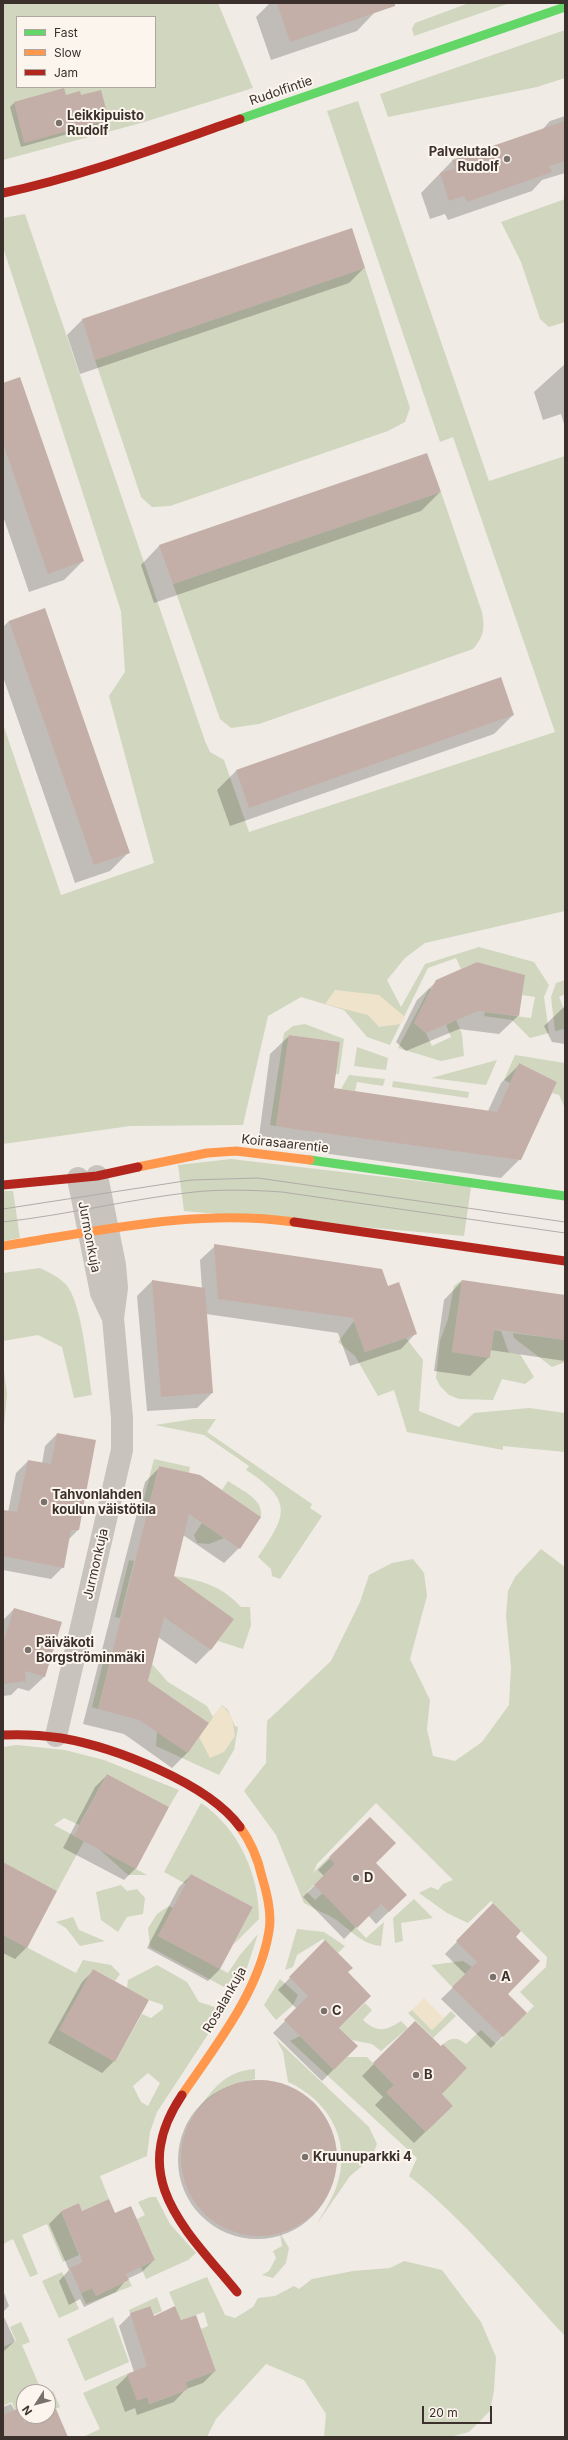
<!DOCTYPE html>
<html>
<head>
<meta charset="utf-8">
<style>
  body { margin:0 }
  #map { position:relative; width:568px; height:2440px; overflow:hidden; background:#f0ebe5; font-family:Inter,sans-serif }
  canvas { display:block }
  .frame { position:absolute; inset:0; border:4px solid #3b302b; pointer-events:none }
  .legend { position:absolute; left:16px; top:16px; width:140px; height:72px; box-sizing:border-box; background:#fbf5ee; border:1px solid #aea6a0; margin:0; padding:5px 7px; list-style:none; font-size:12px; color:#3b302b }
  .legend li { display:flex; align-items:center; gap:8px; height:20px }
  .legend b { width:20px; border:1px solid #aea6a0 }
  .north { position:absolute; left:16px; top:2384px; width:40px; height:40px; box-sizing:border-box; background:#fbf5ee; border:1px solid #aea6a0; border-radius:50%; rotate:234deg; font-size:11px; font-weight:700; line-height:16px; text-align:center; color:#3b302b }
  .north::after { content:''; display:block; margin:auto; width:14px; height:18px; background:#7a716c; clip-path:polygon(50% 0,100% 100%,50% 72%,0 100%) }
  .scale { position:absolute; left:422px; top:2406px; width:70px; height:18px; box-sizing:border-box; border:2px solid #3b302b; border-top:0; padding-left:5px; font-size:12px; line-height:14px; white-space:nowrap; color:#3b302b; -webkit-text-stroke:3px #fbf5ee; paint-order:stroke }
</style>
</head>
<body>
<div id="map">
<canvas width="568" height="2440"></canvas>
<div class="frame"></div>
<ul class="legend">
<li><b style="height:5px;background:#63d668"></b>Fast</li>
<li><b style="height:5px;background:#ff974d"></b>Slow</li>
<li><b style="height:5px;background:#b3261e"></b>Jam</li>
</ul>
<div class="north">N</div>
<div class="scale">20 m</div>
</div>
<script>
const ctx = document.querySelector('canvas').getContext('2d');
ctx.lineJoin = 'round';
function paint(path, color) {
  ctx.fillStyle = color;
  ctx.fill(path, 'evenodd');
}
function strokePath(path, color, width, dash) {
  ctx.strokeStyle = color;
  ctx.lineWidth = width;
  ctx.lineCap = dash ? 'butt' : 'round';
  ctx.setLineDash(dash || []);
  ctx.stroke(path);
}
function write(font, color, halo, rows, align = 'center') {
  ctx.font = font + ' Inter,sans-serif';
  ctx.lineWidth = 4;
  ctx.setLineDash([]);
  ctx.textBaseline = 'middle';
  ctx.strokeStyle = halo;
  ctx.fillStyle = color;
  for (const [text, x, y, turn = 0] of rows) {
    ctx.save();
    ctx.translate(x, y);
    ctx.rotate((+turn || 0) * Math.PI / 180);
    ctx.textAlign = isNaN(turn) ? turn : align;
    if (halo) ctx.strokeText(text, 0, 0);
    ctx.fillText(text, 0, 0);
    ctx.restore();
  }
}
paint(new Path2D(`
  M3,3H218L253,88L141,123L3,160ZM17,17H155V87H17Z
  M469,3H510L414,36L412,29L415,23Z
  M565,30V78L537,87L388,117L380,94Z
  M358,101L489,481L565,456V911L425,943L405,958L387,980L401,1007L425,964L479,947L534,962L549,985L544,997L549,1033L530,1038L512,1020L484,1016L485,1012L531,1018L535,997L522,995L524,975L477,962L461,969L456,958L428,968L390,1045L367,1037L344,1010L301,997L268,1016L243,1125L130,1126L3,1144V724L61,895L154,863L109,696L125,672L121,611L3,247V218L25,214L205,741L210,752L224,760L249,832L555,732L453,437L440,442L327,111Z
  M565,199V322L549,327L540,319L521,262L501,222Z
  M365,268L410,408L405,422L388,431L170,506L152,507L141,497L95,360Z
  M441,492L482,612C485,629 484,636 473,649L259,724L231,728L220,719L173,584Z
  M565,980V994L559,997L565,1011V1044L564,1029L555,1031L551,997L556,983Z
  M429,989H431L414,1023L426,1033L432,1046L451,1037L446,1025L456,1020L462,1034L464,1056L441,1061L398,1048Z
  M305,1024L344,1039L339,1074H335L339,1042L289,1035L276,1126L270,1125L284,1033L293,1026Z
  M357,1047L388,1058L386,1070L354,1066Z
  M515,1055L565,1063V1108L559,1095L552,1093L557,1082L519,1063L510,1083L504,1080Z
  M497,1060L486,1085L431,1078Z
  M349,1075L385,1079L383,1086L357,1082L355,1091L341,1089Z
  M393,1081L469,1092L468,1098L392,1087Z
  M231,1159L471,1187L464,1236L184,1211L178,1165Z
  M3,1191H13L20,1238L3,1241Z
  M40,1268C50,1273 61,1278 68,1287C83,1310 87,1367 92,1395L74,1398L62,1347L38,1335L3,1341V1273Z
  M462,1280L452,1352L490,1358L494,1330L501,1331L509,1353L520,1354L534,1377L525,1384L502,1379L493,1400L459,1399L449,1395L440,1386L436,1378L440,1341L448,1319L454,1286Z
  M354,1321L365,1352L406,1338L423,1360L419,1411L459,1427L474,1413L529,1408L565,1413V1452L503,1446V1450L407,1432L394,1390L378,1396L355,1356L338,1342Z
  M513,1333L565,1340V1362L552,1367L514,1338Z
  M3,1363L7,1394L3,1437Z
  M194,1419H216L207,1432L312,1504L310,1508L322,1516L280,1579L272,1576L271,1569L258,1557C287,1515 294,1501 246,1470L249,1466L204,1435L155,1425Z
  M154,1459L190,1467L189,1473L159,1466L146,1516L140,1514Z
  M228,1481C241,1490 264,1499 261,1517L222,1490Z
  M202,1523L224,1538L209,1544L197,1543L194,1535Z
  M541,1549L565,1567V2336C514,2281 467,2222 409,2176L417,2158L290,2041L300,2036L334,2070L347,2057H367L394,2085L387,2093L426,2132L453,2106L435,2087L457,2078L467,2068L443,2044C452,2037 457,2037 466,2044L481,2030L496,2044L534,2006L520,1992L546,1967L547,1957L491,1901L468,1923L447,1913L419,1893L431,1887L438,1890L443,1884L453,1880L376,1803L317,1864L313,1873L329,1857L335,1864L307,1892L315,1900L323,1893L366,1938L384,1922L381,1946C359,1944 348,1926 330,1916C321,1912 313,1908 304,1903L276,1835L244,1791L266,1763L267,1721L331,1661L360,1602L369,1575L392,1563L413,1559L424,1573L427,1596L410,1659L430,1700L427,1729L433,1756L455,1761L482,1742L509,1705L511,1668L506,1616L508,1591L515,1577Z
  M129,1560L134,1561L120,1618L115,1617Z
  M174,1576C201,1580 222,1586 241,1607H250L251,1625L243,1649L218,1641L233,1619Z
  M105,1655L111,1657L98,1709L92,1707Z
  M152,1664L168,1682L207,1706L213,1717L222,1705L228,1710L235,1726L238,1727L234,1750L219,1775L156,1746L157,1732L188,1753L209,1723L148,1681Z
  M17,1745L65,1750L104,1760L179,1790L169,1807L107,1774L79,1825L64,1818L54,1825L84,1841L57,1891L3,1862V1747Z
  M201,1803C239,1829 259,1874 259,1919L233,1945L253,1907L191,1874L186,1884L164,1872Z
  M99,1849L147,1875H128Z
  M121,1885L127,1891L137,1889L145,1898L143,1914L127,1917L118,1932L101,1920L96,1892Z
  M414,1899L433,1918L401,1923L403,1941L395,1943L393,1918Z
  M169,1906L173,1908L158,1936L228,1973L240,1955L258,1934L242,1983L224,1987L150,1947L148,1928L157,1914Z
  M73,1917L79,1930L105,1941L80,1946L66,1928L56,1922Z
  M297,1929L324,1932L345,1946L338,1953L323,1939L297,1955L293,1967L285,1970Z
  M3,1935L76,1973L83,1960L111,1965L120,1974L115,1981L93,1969L59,2030L115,2062L142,2014L151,2018L163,2009V2005L149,2000L127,1988L128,1980L157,1965L187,1982L199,2002L224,2010L157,2112L150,2132L147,2156L100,2176L109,2199L82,2211L79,2203L61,2211L79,2255L63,2262L47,2224L22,2235L38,2274L30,2277L13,2239L3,2244ZM148,2073L160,2083L148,2106L141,2102L133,2086Z
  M463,1961L472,1967L452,1987L431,1965Z
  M280,1979L298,1995L293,2005L276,2020L264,2005Z
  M365,2003L372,2010L363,2020C377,2033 386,2031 401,2021L408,2028L381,2051L372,2044L352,2040L339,2028Z
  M412,2010L432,2030L451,2011L456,2016L433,2038L408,2013Z
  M276,2039L369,2127L377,2144L374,2152L368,2161L350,2176L317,2224C323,2213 331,2201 336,2188C353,2143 330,2101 288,2082L283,2052Z
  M255,2069V2079C226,2086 213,2093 193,2116C212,2091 222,2072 255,2069Z
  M150,2197H156L170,2224L196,2253L188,2260L146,2279L141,2267L155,2260L137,2219L145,2215L138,2202Z
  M280,2233L289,2248L286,2263L273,2278L262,2275L269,2271L276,2258L273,2251L282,2246Z
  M404,2261L442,2270L481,2322L496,2357L494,2391L490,2411L469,2432L450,2437H324L326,2414L304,2380L266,2364L216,2419L207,2437H83L100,2429L83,2393L127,2374L137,2400L147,2397L150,2404L187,2390L186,2382L216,2371L201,2329L208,2326L204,2312L181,2320L169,2292L207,2277L225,2315L235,2318L253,2307L258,2298L275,2296L294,2286L299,2289L312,2279L353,2271L390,2268Z
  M62,2272L79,2309L59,2318L42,2281Z
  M129,2280L132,2286L86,2304L81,2293L92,2288L96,2296Z
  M157,2297L162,2311L153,2315L149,2306L130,2313L129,2310Z
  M113,2317L129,2362L85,2381L67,2339Z
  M21,2322L30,2342L22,2345L42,2392H24V2406L15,2410L12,2402L3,2406V2347L16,2341L10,2327Z
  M53,2391L60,2407L48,2412V2394Z`), '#d1d6bf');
paint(new Path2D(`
  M335,990L379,995L405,1017L401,1024L379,1027L368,1015L325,1004Z
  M222,1705L232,1717L235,1736L224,1752L210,1758L199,1737Z
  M424,1998L444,2018L432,2030L412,2010Z`), '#efe3cc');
paint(new Path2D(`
  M270,3H372L375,12L357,31L271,60L256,17Z
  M63,90L65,96H80L108,120L104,124L21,147L10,107L14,103Z
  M565,116V173L542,180L532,191L448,220L445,214L430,219L421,193L452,161L542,130L550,121Z
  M351,229L364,268L349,283L80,374L67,335L82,320Z
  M565,364V424H564L561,414L543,420L534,392Z
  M3,384L83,561L64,580L29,592L3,516Z
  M440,492L421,511L154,603L141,565L159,546Z
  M44,609L129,852L110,871L75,883L3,677V627L9,621Z
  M500,678L513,715L494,734L230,826L217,790L236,771Z
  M437,981L518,1016L499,1034L459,1029L406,1051L396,1042L417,1000Z
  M565,1006V1044L552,1042L544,1026Z
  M289,1036L338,1042L333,1089L488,1111L501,1083L519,1065L520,1159L501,1178L258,1144L270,1054Z
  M215,1246L388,1287L415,1334L401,1349L350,1366L338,1333L206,1314L212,1393L197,1408L147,1411L137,1296L152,1281L202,1289L200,1260Z
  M462,1281L565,1296V1361L490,1350L489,1357L470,1376L434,1371L444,1300Z
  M57,1434L78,1530L68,1540L63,1567L51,1579L3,1570V1511L8,1512L16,1473L28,1461L42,1464L45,1446Z
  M160,1467L239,1548L224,1563L183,1535L173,1577L211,1649L196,1664L158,1637L147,1681L208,1723L187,1753L172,1768L124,1734L83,1724L145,1482Z
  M14,1609L60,1623L44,1677L29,1691L18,1688L11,1695L3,1696V1620Z
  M107,1775L136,1868L124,1880L63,1848L95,1787Z
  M370,1819L375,1863L406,1895L376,1924L368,1915L344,1939L303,1897L324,1876L318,1870Z
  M3,1863L26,1948L15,1959L3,1953Z
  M191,1875L220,1969L208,1981L147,1948L179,1887Z
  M493,1905L514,1937L507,1994L526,2013L491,2048L441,1999L466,1975L445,1954Z
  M325,1942L346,1973L338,2028L357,2046L322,2081L273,2033L297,2009L278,1990Z
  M94,1970L114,2061L102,2073L48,2043L82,1982Z
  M415,2022L440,2094L452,2106L414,2143L375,2105L383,2097L362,2076Z
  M178 2160a79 79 0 1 1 158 0a79 79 0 1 1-158 0Z
  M78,2204L82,2212L115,2214L154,2260L142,2272L127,2279L116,2292L84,2307L80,2299L69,2305L59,2281L69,2270L49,2224L61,2212Z
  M3,2290L9,2306L3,2312Z
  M131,2314L180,2322L215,2371L203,2383L186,2389L174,2402L137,2415L135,2408L125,2412L116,2387L128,2375L134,2372L119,2326Z
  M3,2315L15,2341L3,2352Z
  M11,2404L15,2411L24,2407V2416H34L35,2419L48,2416V2413L61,2437H3V2407Z`), '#0003');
paint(new Path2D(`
  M277,3H395V6L290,42Z
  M64,88L66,95L80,91L81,95L101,90L109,120L24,143L14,102Z
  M565,121V161L549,166L552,172L467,202L464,196L449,201L440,173L455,168L452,160Z
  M352,228L365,268L95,360L82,319Z
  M20,377L84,561L48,574L3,443V383Z
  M427,453L441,492L173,584L159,545Z
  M45,608L130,853L94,865L9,621Z
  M501,677L514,715L249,808L236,770Z
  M477,962L525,975L519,1016L478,1011L426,1033L414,1023L436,980Z
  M289,1035L340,1042L334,1088L497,1112L519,1063L557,1082L521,1160L294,1129L276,1126Z
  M214,1244L382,1269L388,1286L399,1282L417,1334L365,1352L353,1318L218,1299Z
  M152,1280L205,1288L213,1393L161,1397Z
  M462,1280L565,1295V1340L494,1329L490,1358L452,1352Z
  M57,1433L96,1440L79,1530H71L64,1568L3,1556V1510L17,1512L28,1460L51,1464Z
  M159,1466L200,1475L261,1517L240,1549L189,1514L174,1576L234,1619L211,1650L164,1617L148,1681L209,1723L188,1753L139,1720L98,1709Z
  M14,1608L62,1622L45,1677L25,1671L26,1681L3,1684V1644Z
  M107,1774L169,1807L136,1869L74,1836Z
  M370,1817L396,1843L376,1863L407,1895L389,1912L381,1904L357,1928L314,1885L335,1864L329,1857Z
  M3,1862L57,1891L27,1948L3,1935Z
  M191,1874L253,1907L220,1969L158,1936Z
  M493,1903L521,1931L516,1937L540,1961L508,1994L527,2013L503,2037L452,1987L477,1962L456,1941Z
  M325,1940L353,1968L348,1972L371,1996L339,2028L358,2046L334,2070L284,2020L308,1996L289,1977Z
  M93,1969L149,2000L115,2062L59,2030Z
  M415,2021L441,2046L443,2044L467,2068L442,2094L453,2106L426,2132L386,2092L394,2085L373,2063Z
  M181 2158a78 78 0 1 1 156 0a78 78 0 1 1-156 0Z
  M109,2199L115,2213L131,2206L155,2260L126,2274L129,2280L96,2296L92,2288L81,2293L70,2268L83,2262L61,2211L79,2203L82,2211Z
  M150,2306L154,2316L175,2306L181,2320L196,2315L216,2371L186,2382L187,2390L149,2404L147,2397L137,2401L127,2374L147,2366L130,2313Z
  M24,2406V2423L40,2416H48V2412L56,2409L68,2437H3V2415Z`), '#c3afa7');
strokePath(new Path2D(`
  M78,1178L101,1293L113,1318
  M56,1736L122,1450V1418L113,1318L117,1288L115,1265L97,1176`), '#c9c3be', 22);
strokePath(new Path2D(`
  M240,119L565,7
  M310,1160L565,1196`), '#63d668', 9);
strokePath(new Path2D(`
  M138,1167L207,1153L236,1151L310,1160
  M3,1246C99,1231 197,1208 294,1222
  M182,2095C216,2045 259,1992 269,1931C272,1915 267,1893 262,1877C258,1859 251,1842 240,1827`), '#ff974d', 9);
strokePath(new Path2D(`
  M3,193C84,176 162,146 240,119
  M3,1185L97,1176L138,1167
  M294,1222L565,1261
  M3,1735C22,1734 41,1735 61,1738C114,1747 208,1783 240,1827
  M182,2095C126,2178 185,2229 237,2292`), '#b3261e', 9);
strokePath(new Path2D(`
  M3,1209L191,1180L258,1178L565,1222
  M3,1222C67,1215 130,1199 194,1192C223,1189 253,1190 282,1192L565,1233`), '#b1aca8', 1);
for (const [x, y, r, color] of [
  [59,123,4,"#7a716c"],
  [507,159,4,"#7a716c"],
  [44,1502,4,"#7a716c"],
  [28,1650,4,"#7a716c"],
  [356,1878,4,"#7a716c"],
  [493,1977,4,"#7a716c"],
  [324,2011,4,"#7a716c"],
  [416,2075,4,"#7a716c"],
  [305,2157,4,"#7a716c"]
]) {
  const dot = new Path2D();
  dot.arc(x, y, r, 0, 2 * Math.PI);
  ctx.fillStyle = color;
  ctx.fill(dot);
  strokePath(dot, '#fbf5ee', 1.5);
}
write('13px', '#3b302b', '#fbf5ee', [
  ["Rudolfintie",281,91,-19],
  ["Koirasaarentie",285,1144,6],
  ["Jurmonkuja",89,1237,79],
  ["Jurmonkuja",96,1564,-77],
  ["Rosalankuja",225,2000,-60]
]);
write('bold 13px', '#3b302b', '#fbf5ee', [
  ["Leikkipuisto",67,116],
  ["Rudolf",67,131],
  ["Palvelutalo",499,152,"right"],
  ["Rudolf",499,167,"right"],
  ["Tahvonlahden",52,1495],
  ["koulun väistötila",52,1510],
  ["Päiväkoti",36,1643],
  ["Borgströminmäki",36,1658],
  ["D",364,1878],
  ["A",501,1977],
  ["C",332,2011],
  ["B",424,2075],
  ["Kruunuparkki 4",313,2157]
], 'left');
</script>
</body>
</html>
